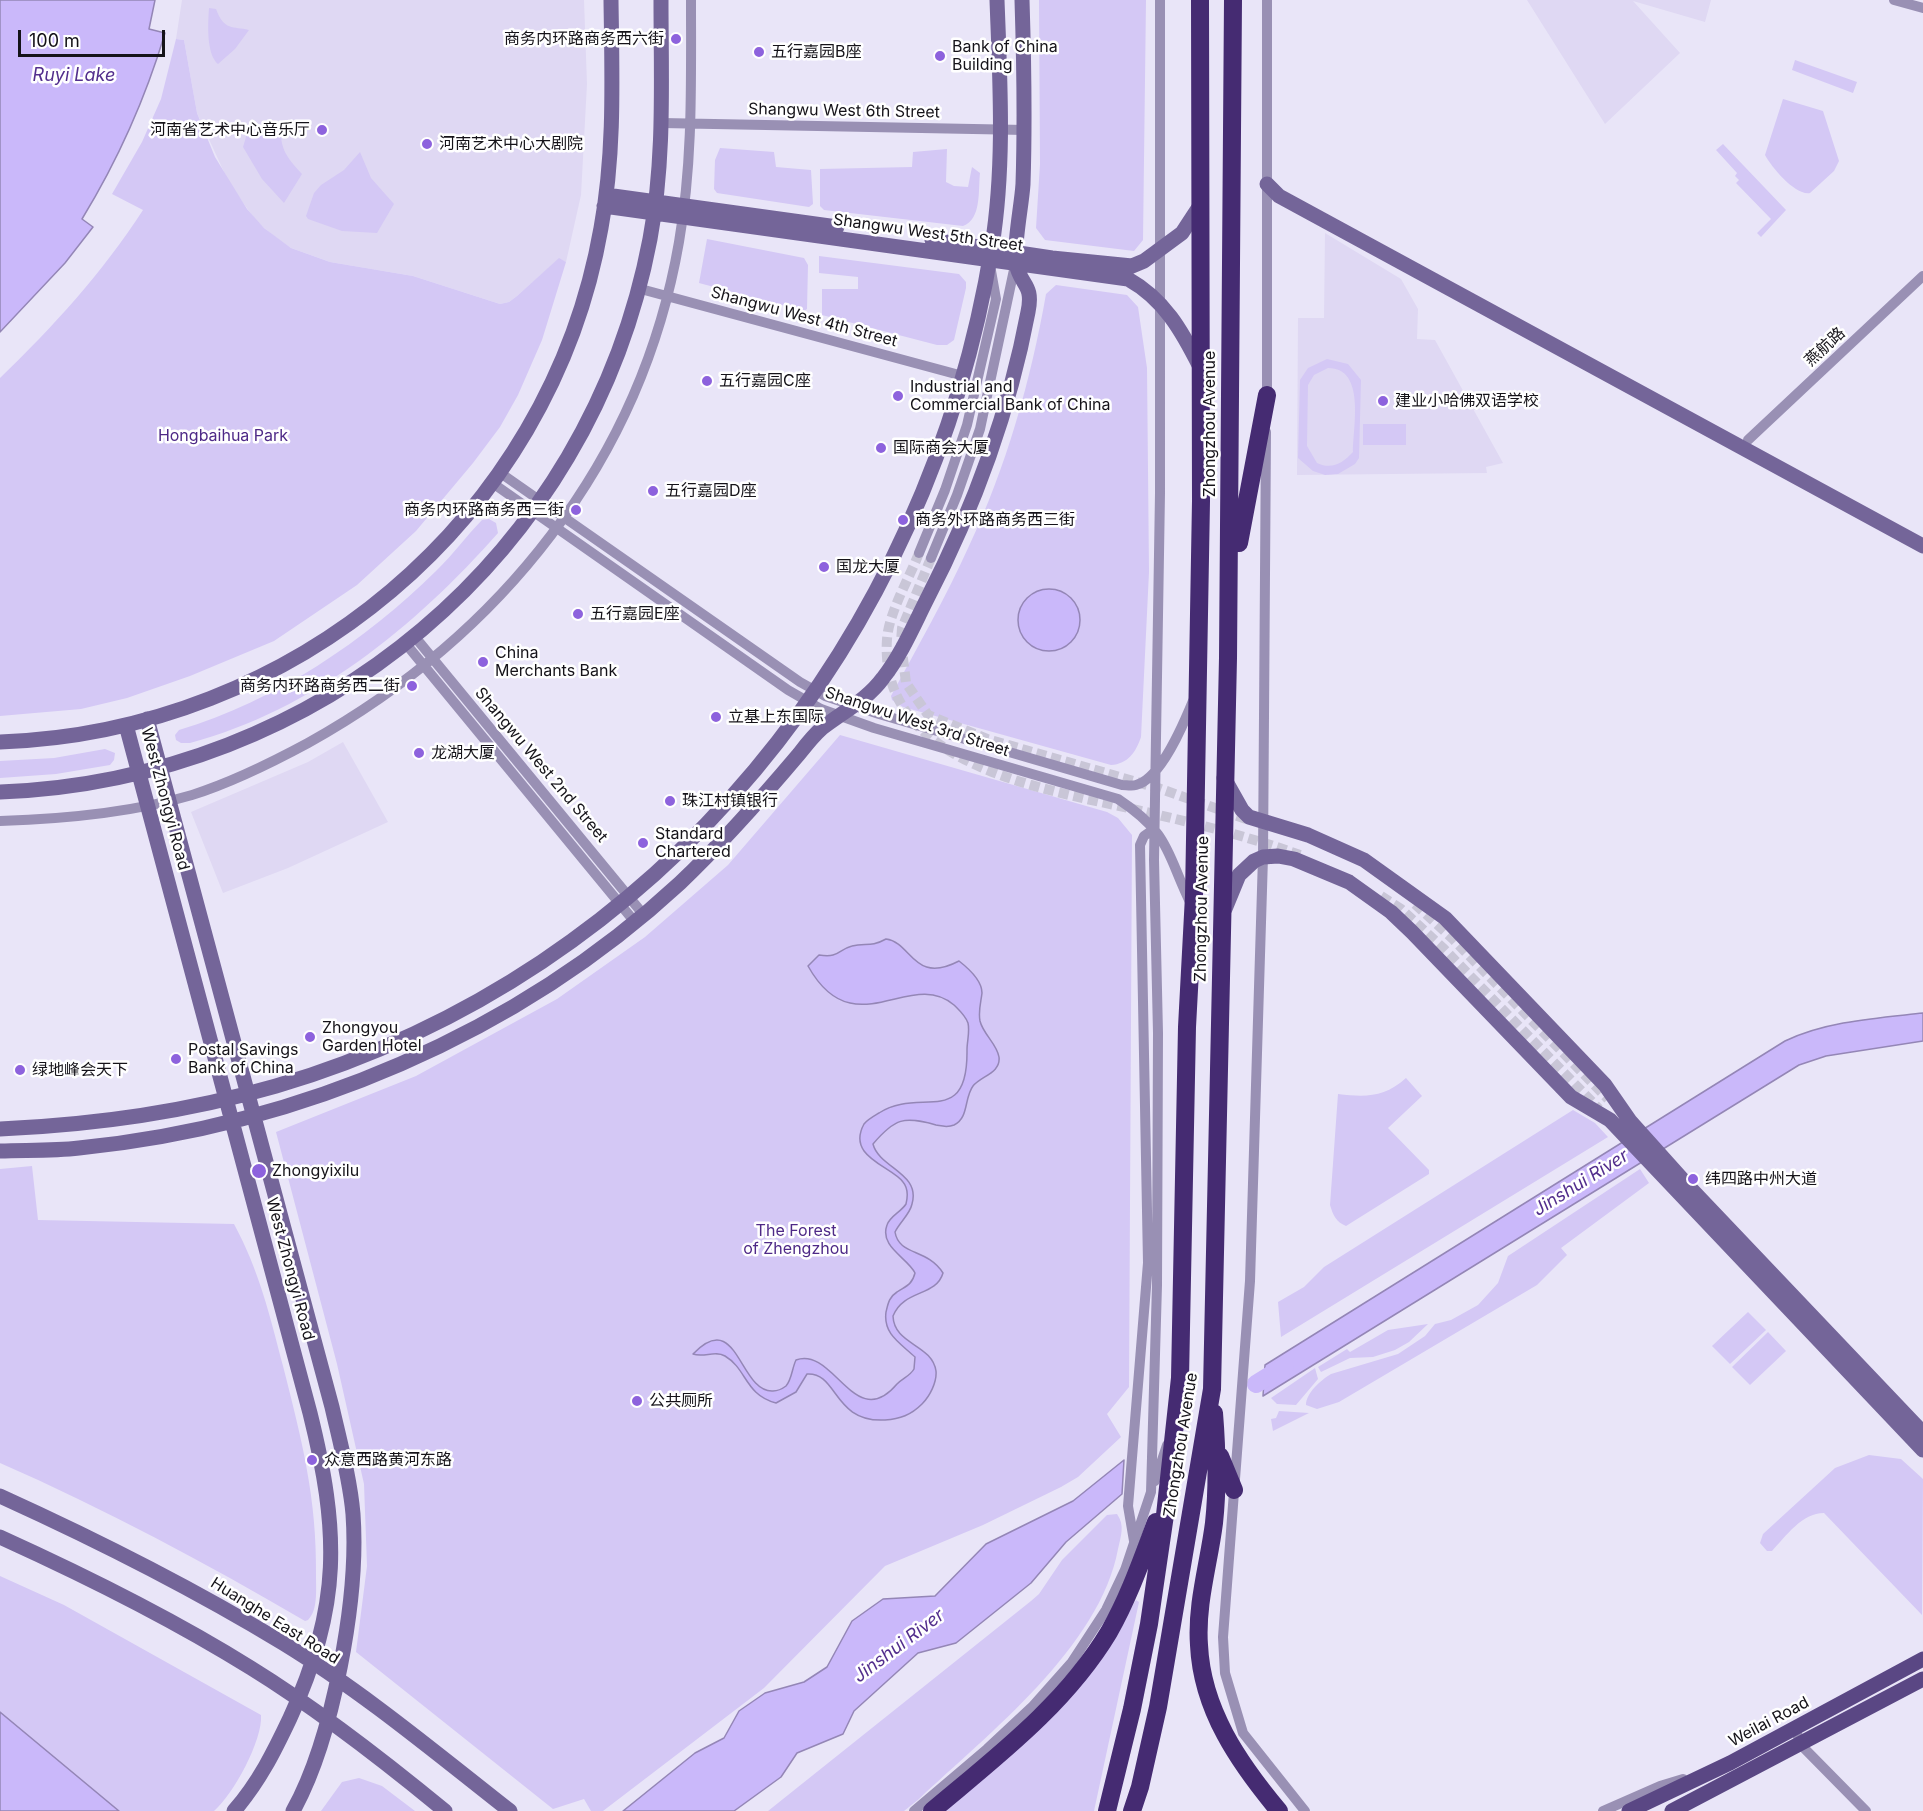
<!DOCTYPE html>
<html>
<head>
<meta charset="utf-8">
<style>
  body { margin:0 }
  #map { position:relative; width:1923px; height:1811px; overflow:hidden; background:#e9e5f8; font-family:Inter,sans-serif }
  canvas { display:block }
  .scale { position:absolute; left:18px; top:30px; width:147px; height:27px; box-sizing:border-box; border:3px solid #151319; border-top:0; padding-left:8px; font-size:18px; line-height:21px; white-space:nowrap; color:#151319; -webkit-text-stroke:4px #fff; paint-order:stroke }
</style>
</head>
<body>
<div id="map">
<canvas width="1923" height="1811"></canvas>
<div class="scale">100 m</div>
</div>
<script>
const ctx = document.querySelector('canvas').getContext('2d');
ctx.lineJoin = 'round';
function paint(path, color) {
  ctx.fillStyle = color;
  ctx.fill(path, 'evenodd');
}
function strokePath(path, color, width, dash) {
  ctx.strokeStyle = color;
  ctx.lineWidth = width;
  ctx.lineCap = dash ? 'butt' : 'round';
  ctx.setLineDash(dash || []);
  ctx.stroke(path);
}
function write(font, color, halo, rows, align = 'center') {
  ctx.font = font + ' Inter,"Noto Sans SC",sans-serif';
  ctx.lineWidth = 5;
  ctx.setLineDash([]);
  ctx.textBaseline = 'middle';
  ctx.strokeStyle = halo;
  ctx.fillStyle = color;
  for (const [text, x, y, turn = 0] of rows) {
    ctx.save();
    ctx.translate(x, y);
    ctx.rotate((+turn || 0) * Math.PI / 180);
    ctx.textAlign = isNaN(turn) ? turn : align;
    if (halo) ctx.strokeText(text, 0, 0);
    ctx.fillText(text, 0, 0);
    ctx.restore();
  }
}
paint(new Path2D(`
  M182,0H584L587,84L581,195L566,262L559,259L517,296L509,302L500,304L413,276L330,262L291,248L275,237L256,221L229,183L197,113L184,40L176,39Z
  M1527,0H1711L1705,22L1633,1L1680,53L1605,124Z
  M1325,233L1401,279L1418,309L1417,339L1435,340L1503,463L1486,467L1487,473L1297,475L1298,318H1324Z
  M343,742L388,822L288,868L223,893L191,812L308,762Z`), '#dfd8f3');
paint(new Path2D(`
  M1039,0H1146L1143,240L1134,251L1045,240L1036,228L1040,164Z
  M209,8L216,9C224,31 233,26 249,30L235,49L218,64C206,54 208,23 209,8Z
  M176,39L184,40L197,113L215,157L247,209L264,228L291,248L330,262L413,276L500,304L509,302L517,296L559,258L566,262L542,340L518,395L500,427L473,463L416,531L357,585L274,641L190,676L127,698L81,709L0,716V378C54,326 102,273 143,210L112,194L142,142L161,99Z
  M1795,60L1857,82L1853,93L1792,70Z
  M1783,99L1823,111L1839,161L1834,171L1810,193C1796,196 1772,168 1765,155Z
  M283,121C277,145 286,157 302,174L284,203L262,179L243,147L249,127L271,126Z
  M1723,144L1786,210L1761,237L1757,233L1771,219L1736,183L1739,180L1735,176L1737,173L1716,150Z
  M720,148L774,152L776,167L811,170L813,204L809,207L717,193L714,189L715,160Z
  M947,149L946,182L954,186L968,187L972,167L980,173C978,190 982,219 963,226L824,210L820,206V169L912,167L913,152Z
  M360,152L371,178L394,204L377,233L342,231L308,219L306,216L314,193L321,185L344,170Z
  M707,239L804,258L808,265L807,309L804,311L699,283Z
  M819,256L959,274L966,282V288L954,340L947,345H937L822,315V289H858V277L819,273Z
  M1056,285L1127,295L1138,307L1147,368L1149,572L1141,737C1136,752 1128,764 1111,765L903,707L892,700L891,696C918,646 946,597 969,546C1006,468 1031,380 1046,294Z
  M1327,359L1348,364L1361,380L1359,458L1355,464L1338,474L1325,475L1313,471L1298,458L1300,380L1308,368ZM1328,368C1366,368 1353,427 1353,452C1343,463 1332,470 1317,463L1307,446L1308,385L1314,375Z
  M1363,424H1406V445H1363Z
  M489,519L496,523L498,533C415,627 313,710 190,743H181L176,740L175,735L179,730C276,701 365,641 436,571C453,555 466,536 482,520Z
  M840,735L1107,812L1118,818L1132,835L1129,1387L1107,1414L1121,1437L1078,1477L1061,1487L983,1525L885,1566L764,1688L603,1811H591L584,1799L553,1809L356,1652L367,1566L364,1484L337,1364L276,1132L416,1076L557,999L645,937L728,865Z
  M105,749L115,753L114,760L110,765L56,774L0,778V761L54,758Z
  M1406,1078L1422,1096L1388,1128L1429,1170V1174L1346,1226C1336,1222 1333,1215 1330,1205L1338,1094C1365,1097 1384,1098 1406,1078Z
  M1573,1110L1595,1123L1608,1137L1281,1337L1278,1302L1304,1287L1324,1267Z
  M32,1166L38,1220L234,1224C259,1270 270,1316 283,1366C302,1441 317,1498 316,1576C316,1590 318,1610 308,1620L305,1621C206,1563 105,1509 0,1463V1169Z
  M1640,1169L1649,1183L1561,1248L1567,1255L1537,1285L1339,1402L1317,1409L1306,1405C1306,1393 1321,1380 1331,1374L1398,1354L1425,1336L1435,1324L1451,1320L1478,1305L1498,1283L1508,1256Z
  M1748,1312L1766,1330L1730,1364L1712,1346Z
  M1428,1324L1409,1342L1395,1350L1373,1357L1350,1358L1321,1372L1318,1367L1347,1349L1350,1352L1388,1330Z
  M1768,1332L1786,1351L1750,1385L1732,1367Z
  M1315,1368L1318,1379L1296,1405L1277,1404L1271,1398Z
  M1279,1411L1309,1413L1273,1431L1271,1419L1276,1418Z
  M1869,1455L1901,1459L1923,1479L1922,1615L1824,1513C1802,1513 1786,1536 1772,1551H1767L1760,1543L1763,1534L1835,1468Z
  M1117,1514C1125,1525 1121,1536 1118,1549C1100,1647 988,1734 919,1799L904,1811H768L1031,1601L1039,1594L1062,1560L1107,1515Z
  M0,1576L64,1605L261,1715C263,1740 233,1795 214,1811H119L0,1712Z
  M1136,1600L1139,1602L1094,1811H945L1102,1655Z
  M359,1778L382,1786L415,1811H321L342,1782Z`), '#d4c8f5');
const water = new Path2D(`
  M0,0H155L149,29L165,33C145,100 118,160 82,219L93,227L65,263L0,332Z
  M1018 620a31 31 0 1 1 62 0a31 31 0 1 1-62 0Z
  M886,939C912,942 913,985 959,961C968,968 982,980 982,993C981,1002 978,1011 980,1021C983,1034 997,1044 999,1057C1001,1073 981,1076 973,1086C964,1098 969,1118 954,1125C947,1128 942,1126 936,1125C904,1116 895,1118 873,1144C879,1168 921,1173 912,1204C910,1214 900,1222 895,1232C899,1256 927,1248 943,1273C936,1297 904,1289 893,1316C894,1345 932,1344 936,1371C937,1382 930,1396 922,1404C911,1415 900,1419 885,1420C833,1423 838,1372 807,1374L796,1392L776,1403C745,1395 747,1369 725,1356C715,1350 704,1358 693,1354C738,1307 739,1393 773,1391C778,1391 782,1389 786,1386C792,1379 792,1368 796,1360C834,1346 855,1434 897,1384C903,1378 910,1376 914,1369L915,1357C900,1343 883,1334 886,1312C888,1304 889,1297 897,1292C906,1286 912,1285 915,1273C908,1258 879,1247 887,1225C890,1216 901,1212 906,1204C908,1196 908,1188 903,1182C891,1166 846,1157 864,1124C867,1120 874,1116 879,1113C919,1086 968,1130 967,1050C967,1041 970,1032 968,1023C965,1015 960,1011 954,1005C910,967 854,1048 808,966L819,955C840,958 837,950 852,946C865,942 870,948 886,939Z
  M1923,1013V1041L1826,1056L1799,1065L1263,1396L1265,1365L1785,1041C1826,1021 1878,1018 1923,1013Z
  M1124,1460L1122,1494L1066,1542L1031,1583L956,1643L918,1653L854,1711L843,1734L797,1753L781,1777L734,1811H623L695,1753L724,1738L739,1711L765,1693L804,1682L827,1667L852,1621L883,1599L935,1596L986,1544L1073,1501Z
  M0,1712L119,1811H0Z`);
paint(water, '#cab8fa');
strokePath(water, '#9486b6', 1.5);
strokePath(new Path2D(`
  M1256,1384L1285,1366`), '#cab8fa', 18);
strokePath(new Path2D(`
  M919,553C909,579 889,612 887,639C878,769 1053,790 1146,812C1198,824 1250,837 1300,855
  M931,558L902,628L901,642L906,683L928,715L987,739L1158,788L1249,820
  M1381,896L1401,909L1444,949L1599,1109
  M1415,904L1453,939L1608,1099`), '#c9c6d7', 10, [10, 5]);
strokePath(new Path2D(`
  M1894,0L1923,8
  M662,123L1025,130
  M637,288L963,376
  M1267,399V0
  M1266,432L1263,857L1250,1281L1223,1637L1225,1673L1243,1733L1305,1811
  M1748,440L1923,276
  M499,472L800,682L825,696L879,714L1122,785C1126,785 1132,786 1136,785C1161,779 1184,723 1193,701
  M491,482L788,690L821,709L874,728L1118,799C1171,834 1166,853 1191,904
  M919,553L945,490L967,425L996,299L990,265
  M931,558L957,495L980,429L1015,265
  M415,637L643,914
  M406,644L634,921
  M0,821C64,819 131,813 192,795C233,782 271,763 308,743C500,636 641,462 679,242C693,161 691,82 691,0
  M1155,1481L1167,1445
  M1134,1541L1128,1506L1148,1263L1140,845L1144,836L1154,829
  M1795,1728L1801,1745L1866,1811
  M914,1811L987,1749L1032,1707L1072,1662L1106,1610L1125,1570L1151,1492L1157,1285L1158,1033L1154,860L1160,493V0
  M1603,1811L1660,1786L1683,1779`), '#9990b4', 10);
strokePath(new Path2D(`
  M1267,184L1279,196L1923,546
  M606,195L837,227
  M604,206L1128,279C1164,299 1182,331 1200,367
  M932,240L1052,258L1132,266L1144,261L1182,233L1201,204
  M147,719L332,1407C340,1442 350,1479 353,1514C359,1597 333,1739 293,1811
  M126,725L310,1413C339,1530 342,1606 290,1718C274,1752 259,1782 234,1811
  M0,742C293,732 550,520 601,228C615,152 612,77 611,0
  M1224,778L1242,810L1249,817L1308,835L1364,860L1445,918L1605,1085L1630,1121L1691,1189L1923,1433
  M0,792C319,780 590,555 650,239C665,159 661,80 661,0
  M1225,909L1239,875L1254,861L1263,857L1278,856L1294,859L1349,882L1391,912L1412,932L1571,1097L1610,1120L1923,1450
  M0,1129C94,1125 186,1112 276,1086C662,972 929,637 992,246C1005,165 1000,82 997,0
  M0,1151C26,1150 53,1151 79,1148C299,1126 517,1034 680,883C723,842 761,799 799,754C806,745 814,735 822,728C844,711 867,700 883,678C901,655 913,627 926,601C973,510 1009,413 1028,312C1034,283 1020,286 1016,263C1013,248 1022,203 1023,184C1025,123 1024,62 1022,0
  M0,1496C97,1540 192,1588 283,1643C363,1692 436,1753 510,1811
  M0,1537C86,1576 171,1618 251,1668C319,1710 383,1760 445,1811`), '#746599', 15);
strokePath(new Path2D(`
  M1629,1811L1730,1763L1923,1659
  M1672,1811L1923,1679`), '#5a4784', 15);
strokePath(new Path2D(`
  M1239,543L1267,395
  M1214,1413C1217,1450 1218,1486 1214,1523C1209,1563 1196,1604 1199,1645C1202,1710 1239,1763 1279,1811
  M1220,1456L1234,1490
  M932,1811C996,1757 1065,1705 1109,1632C1129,1597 1142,1559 1156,1522
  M1107,1811L1132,1709L1149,1624L1165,1515L1180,1378L1187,1027L1194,896L1201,501L1200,0
  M1132,1811L1140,1787L1158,1707L1212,1389L1228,658L1233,0`), '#452b72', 18);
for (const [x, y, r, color] of [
  [676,39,6,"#8d62dd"],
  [759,52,6,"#8d62dd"],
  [940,56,6,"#8d62dd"],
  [322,130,6,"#8d62dd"],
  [427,144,6,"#8d62dd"],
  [707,381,6,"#8d62dd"],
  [898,396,6,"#8d62dd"],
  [1383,401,6,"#8d62dd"],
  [881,448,6,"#8d62dd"],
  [653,491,6,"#8d62dd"],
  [576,510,6,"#8d62dd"],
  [903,520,6,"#8d62dd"],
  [824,567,6,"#8d62dd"],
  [578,614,6,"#8d62dd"],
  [483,662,6,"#8d62dd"],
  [412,686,6,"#8d62dd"],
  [716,717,6,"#8d62dd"],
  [419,753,6,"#8d62dd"],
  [670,801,6,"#8d62dd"],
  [643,843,6,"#8d62dd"],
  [310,1037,6,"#8d62dd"],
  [176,1059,6,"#8d62dd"],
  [20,1070,6,"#8d62dd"],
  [259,1171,8,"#8d62dd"],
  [1693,1179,6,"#8d62dd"],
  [637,1401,6,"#8d62dd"],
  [312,1460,6,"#8d62dd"]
]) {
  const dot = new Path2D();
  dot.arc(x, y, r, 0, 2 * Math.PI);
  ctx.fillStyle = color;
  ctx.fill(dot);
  strokePath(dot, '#fff', 2);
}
write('16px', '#151319', '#fff', [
  ["商务内环路商务西六街",664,39,"right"],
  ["Bank of China",952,47],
  ["Building",952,65],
  ["五行嘉园B座",771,52],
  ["河南省艺术中心音乐厅",310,130,"right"],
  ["河南艺术中心大剧院",439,144],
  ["五行嘉园C座",719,381],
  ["Industrial and",910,387],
  ["Commercial Bank of China",910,405],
  ["建业小哈佛双语学校",1395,401],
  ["国际商会大厦",893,448],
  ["五行嘉园D座",665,491],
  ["商务内环路商务西三街",564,510,"right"],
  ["商务外环路商务西三街",915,520],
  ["国龙大厦",836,567],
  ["五行嘉园E座",590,614],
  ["China",495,653],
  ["Merchants Bank",495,671],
  ["商务内环路商务西二街",400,686,"right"],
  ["立基上东国际",728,717],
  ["龙湖大厦",431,753],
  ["珠江村镇银行",682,801],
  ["Standard",655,834],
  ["Chartered",655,852],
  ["Zhongyou",322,1028],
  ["Garden Hotel",322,1046],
  ["Postal Savings",188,1050],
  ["Bank of China",188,1068],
  ["绿地峰会天下",32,1070],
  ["Zhongyixilu",272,1171],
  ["纬四路中州大道",1705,1179],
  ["公共厕所",649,1401],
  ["众意西路黄河东路",324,1460]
], 'left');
write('16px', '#151319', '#fff', [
  ["Shangwu West 6th Street",844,111,1],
  ["Shangwu West 5th Street",928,233,8],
  ["Shangwu West 4th Street",804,317,15],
  ["燕航路",1825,347,-43],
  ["Zhongzhou Avenue",1210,424,-90],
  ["Shangwu West 3rd Street",917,722,18],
  ["Shangwu West 2nd Street",541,765,50],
  ["West Zhongyi Road",165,799,75],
  ["Zhongzhou Avenue",1202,909,-89],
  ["West Zhongyi Road",290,1269,75],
  ["Zhongzhou Avenue",1181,1445,-81],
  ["Huanghe East Road",275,1621,32],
  ["Weilai Road",1769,1722,-28]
]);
write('16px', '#4e2987', '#fff', [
  ["Hongbaihua Park",223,436],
  ["The Forest",796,1231],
  ["of Zhengzhou",796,1249]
]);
write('italic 18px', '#532f8d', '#fff', [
  ["Ruyi Lake",74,76],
  ["Jinshui River",1581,1183,-32],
  ["Jinshui River",899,1646,-37]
]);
</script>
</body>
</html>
